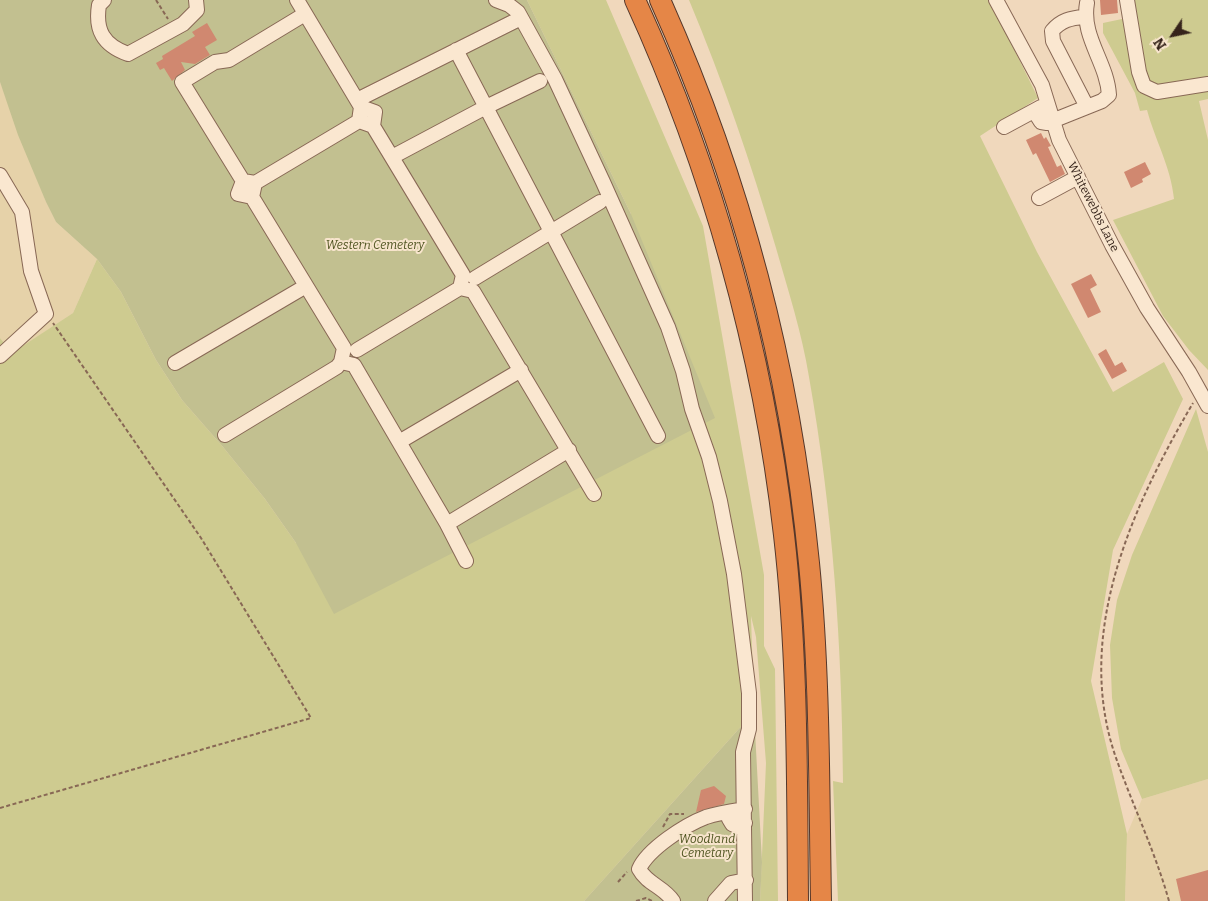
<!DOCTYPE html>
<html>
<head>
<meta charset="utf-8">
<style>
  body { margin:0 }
  #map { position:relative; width:1208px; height:901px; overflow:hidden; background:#f0d8bc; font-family:Bitter,serif }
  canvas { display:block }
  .north { position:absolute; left:1148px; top:10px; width:50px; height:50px; -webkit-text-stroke:4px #f7e4cc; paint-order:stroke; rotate:236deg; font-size:14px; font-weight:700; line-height:20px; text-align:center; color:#36241b }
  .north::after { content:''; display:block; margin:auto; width:18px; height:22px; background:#36241b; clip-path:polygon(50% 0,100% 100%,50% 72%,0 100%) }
</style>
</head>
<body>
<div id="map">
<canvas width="1208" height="901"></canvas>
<div class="north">N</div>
</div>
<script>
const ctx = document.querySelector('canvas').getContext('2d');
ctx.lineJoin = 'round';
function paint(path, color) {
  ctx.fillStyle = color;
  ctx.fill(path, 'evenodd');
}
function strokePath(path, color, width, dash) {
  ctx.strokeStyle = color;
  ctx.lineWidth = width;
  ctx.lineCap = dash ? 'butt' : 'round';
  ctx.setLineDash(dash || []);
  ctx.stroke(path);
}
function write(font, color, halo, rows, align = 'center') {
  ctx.font = font + ' Bitter,serif';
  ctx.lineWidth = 4;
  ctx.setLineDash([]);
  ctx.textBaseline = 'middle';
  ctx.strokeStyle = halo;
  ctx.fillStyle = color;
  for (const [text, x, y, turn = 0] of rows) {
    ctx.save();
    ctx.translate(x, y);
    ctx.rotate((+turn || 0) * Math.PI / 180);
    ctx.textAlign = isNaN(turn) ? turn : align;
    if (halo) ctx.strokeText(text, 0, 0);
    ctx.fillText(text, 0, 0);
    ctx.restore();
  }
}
paint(new Path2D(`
  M0,82L46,202L56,222L97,259L73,313L12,354L0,338Z
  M1208,779V901H1125L1127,834L1142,799Z`), '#e6d2a9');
paint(new Path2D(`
  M527,0H606L703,226L764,575V646L775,669L778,901H760L766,763L756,637L751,616L754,712L584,901H0V338L12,353L73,313L97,259L121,292L156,360L182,400L223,447L265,499L296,543L631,214Z
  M689,0H990L1038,98L980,136L1037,252L1113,392L1164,362L1183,399L1113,550L1091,681L1127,834L1125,901H838L833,781L843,783C842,645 833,513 809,377C802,333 788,290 776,248C751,163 723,81 689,0Z
  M1121,0H1208V99L1199,101L1208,140V370L1189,350L1163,316L1113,220L1174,199C1171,167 1155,140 1147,110L1140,111L1135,93L1103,33V23L1122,19Z
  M1196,409L1208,452V779L1142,799L1121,749L1112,698L1110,645L1117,600L1132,555Z`), '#cecb90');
paint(new Path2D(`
  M0,0H527L631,214L715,418L334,614L296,543L265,499L223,447L182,400L156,360L121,292L97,259L56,222L46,202L18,135L0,82Z
  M754,712L762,862L760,901H584Z`), '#c2c090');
paint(new Path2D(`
  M1100,0H1117L1118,13L1101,15Z
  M207,23L217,40L205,47L210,55L195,64L181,62L185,70L172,81L164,68L160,70L156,63L163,59L162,56L195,36L192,32Z
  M1041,133L1044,139L1046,137L1051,146L1048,147L1057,167L1061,165L1065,174L1050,182L1036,153L1033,155L1026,140Z
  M1145,162L1151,174L1142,179L1143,182L1131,188L1124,172Z
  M1091,274L1097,285L1090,289L1101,312L1088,318L1071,284Z
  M1106,349L1115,366L1122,362L1127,371L1112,379L1098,354Z
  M714,786L726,796L724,804L696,812L701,790Z
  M1208,870V901H1181L1176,879Z`), '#d08870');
const minor = new Path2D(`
  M104,0L99,5C95,30 103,45 128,54L183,24L197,10L196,0
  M297,0L361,107L359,121L373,126L463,275L460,288L473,291L594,494
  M496,0L509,5L518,12L555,79L603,182L668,327L683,371L692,409L709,457L720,501L734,574L749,693V729L743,752L745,901
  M996,0L1042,85L1059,140L1112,245L1147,308L1189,372L1208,406
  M1127,0L1139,72L1144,86L1157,92L1208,84
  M1084,17C1071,18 1061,20 1052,31L1053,41L1087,107
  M456,50L658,436
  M357,100L521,18
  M361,107L375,112L373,126
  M1034,111L1041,122L1047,123L1102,101L1109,95C1107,62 1081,37 1087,3
  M1004,127L1041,107
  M392,157L486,107L540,81
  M0,175L22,212L31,271L46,314L0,356
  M243,181L182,82L215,62L229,60L305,14
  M255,183L252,197L238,194L243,181L255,183L359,121
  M252,197L344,348L341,362L354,365L447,524L466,561
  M1039,198L1078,177
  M475,278L600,202
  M357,350L460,288
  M175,363L306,286
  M225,435L337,367L341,362
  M399,442L521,370
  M447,524L569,450
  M734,811L729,819L732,824L741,828L745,823
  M673,901C664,887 647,884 639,869C648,849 685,825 706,817C718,813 732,811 745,809
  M715,901L731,883L746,880`);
const highway = new Path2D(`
  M635,0C712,168 763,351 784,535C798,656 797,779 798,901
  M660,0C740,178 790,369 809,563C820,675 819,788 821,901`);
strokePath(minor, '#886855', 16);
strokePath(highway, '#55372a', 22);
strokePath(new Path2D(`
  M156,0L168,19
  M0,808L311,718L201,538L53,323
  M663,827L670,814H684
  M618,882L627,872
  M636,901L646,898L652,901
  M1169,901C1155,851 1132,804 1115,755C1074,633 1132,507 1193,403`), '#886855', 2, [4, 2.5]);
strokePath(minor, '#fae7d0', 14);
strokePath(highway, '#e58647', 20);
write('12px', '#36241b', '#f7e4cc', [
  ["Whitewebbs Lane",1093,207,63]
]);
write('italic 12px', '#4f5420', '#f7e4cc', [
  ["Western Cemetery",375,246],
  ["Woodland",707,840],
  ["Cemetary",707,854]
]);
</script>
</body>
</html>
